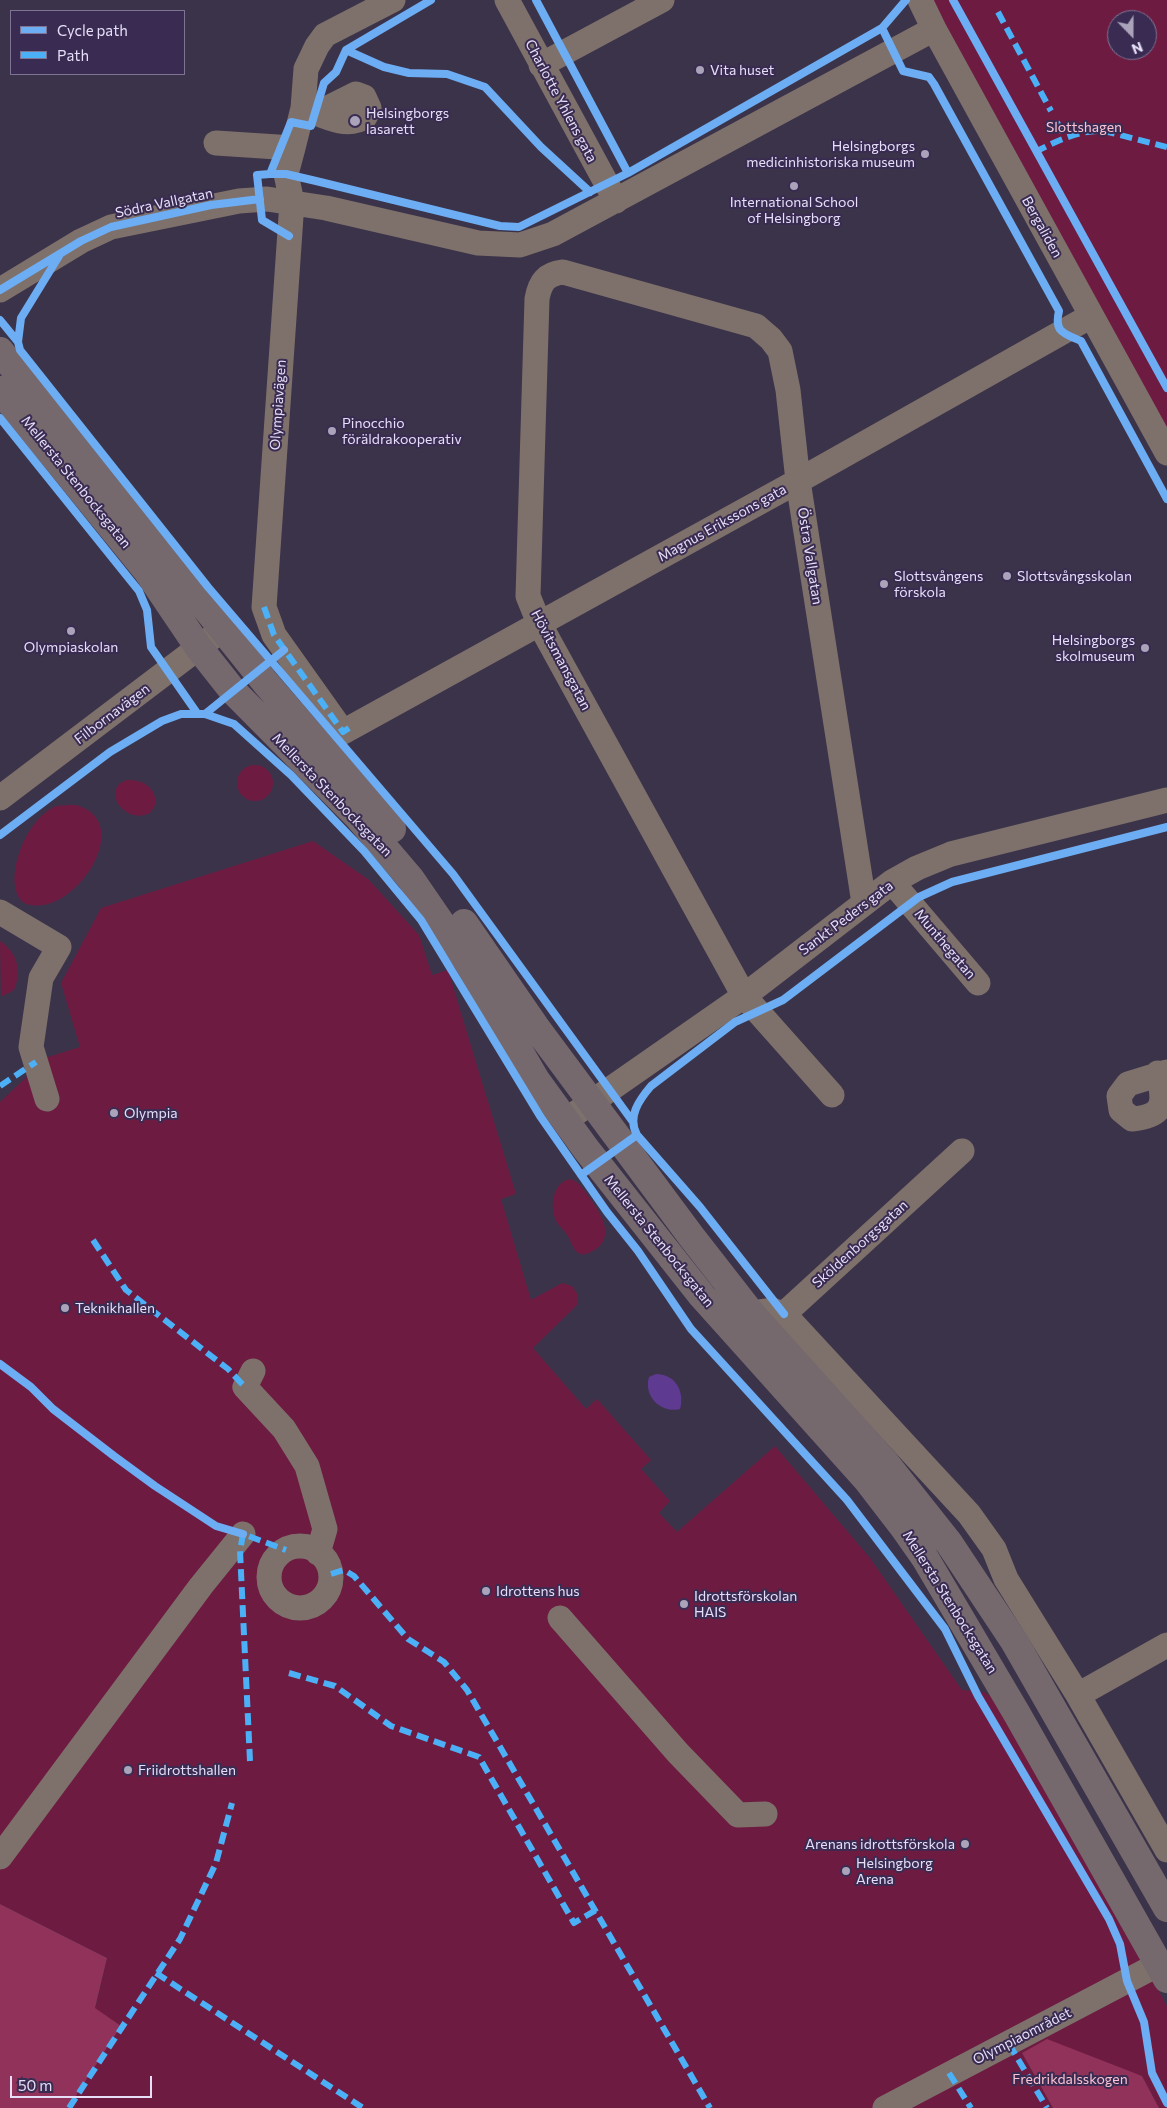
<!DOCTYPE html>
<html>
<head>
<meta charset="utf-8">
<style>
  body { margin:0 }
  #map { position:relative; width:1167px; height:2108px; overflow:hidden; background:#3b3349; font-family:Commissioner,sans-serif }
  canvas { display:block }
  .legend { position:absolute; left:10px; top:10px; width:175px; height:65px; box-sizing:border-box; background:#392b51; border:1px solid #7e7393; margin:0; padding:6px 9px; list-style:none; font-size:15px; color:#e6dff7 }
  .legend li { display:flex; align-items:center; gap:10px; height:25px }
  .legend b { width:25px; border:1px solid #7e7393 }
  .north { position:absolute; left:1107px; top:10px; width:50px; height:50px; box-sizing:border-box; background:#392b51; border:1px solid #7e7393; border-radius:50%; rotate:158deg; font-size:14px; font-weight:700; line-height:20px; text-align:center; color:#e6dff7 }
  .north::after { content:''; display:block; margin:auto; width:18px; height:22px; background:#aaa3ba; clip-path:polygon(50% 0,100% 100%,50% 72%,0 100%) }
  .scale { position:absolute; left:10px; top:2076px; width:142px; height:22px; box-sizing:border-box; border:2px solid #e6dff7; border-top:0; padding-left:6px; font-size:15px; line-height:18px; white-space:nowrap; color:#e6dff7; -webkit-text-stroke:4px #392b51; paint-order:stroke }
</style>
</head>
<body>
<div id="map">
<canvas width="1167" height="2108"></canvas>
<ul class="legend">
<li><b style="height:6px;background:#6dadf4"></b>Cycle path</li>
<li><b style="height:6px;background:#4cb0f7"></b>Path</li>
</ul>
<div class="north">N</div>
<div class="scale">50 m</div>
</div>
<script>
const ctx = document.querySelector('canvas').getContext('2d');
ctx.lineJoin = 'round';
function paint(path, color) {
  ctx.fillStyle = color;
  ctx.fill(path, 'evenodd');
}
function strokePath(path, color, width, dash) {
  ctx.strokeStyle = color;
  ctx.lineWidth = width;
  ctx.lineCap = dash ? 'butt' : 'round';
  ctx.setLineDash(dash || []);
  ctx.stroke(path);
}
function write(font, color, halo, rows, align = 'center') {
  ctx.font = font + ' Commissioner,sans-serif';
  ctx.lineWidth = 4;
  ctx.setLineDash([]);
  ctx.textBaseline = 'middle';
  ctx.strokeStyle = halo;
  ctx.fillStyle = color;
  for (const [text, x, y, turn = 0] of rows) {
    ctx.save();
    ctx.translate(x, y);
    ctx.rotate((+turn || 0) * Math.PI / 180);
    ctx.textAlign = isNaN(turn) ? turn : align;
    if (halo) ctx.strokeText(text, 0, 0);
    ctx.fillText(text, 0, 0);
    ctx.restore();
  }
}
paint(new Path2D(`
  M922,0H1167V453ZM1117,20H1147V50H1117Z
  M237 783a18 18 0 1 1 36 0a18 18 0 1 1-36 0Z
  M127,780C143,779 156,788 156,804L150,813C124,826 100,788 127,780Z
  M76,805C139,822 71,923 24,903C0,884 26,816 57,806C63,805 70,805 76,805Z
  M313,841L369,880L419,935L432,975L448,970L516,1194L501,1199L531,1300L562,1283L572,1286L578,1295L577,1305L573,1309L533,1348L586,1409L597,1399L651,1460L641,1469L670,1501L659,1513L677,1532L775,1446L870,1558L962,1690L984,1692L996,1700L1085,1854L1167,2006V2108H1159L1142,2076L1022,2053L1053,2108H68L121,2026L95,2009L107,1958L0,1904V1102L48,1057L80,1047L61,983L101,908Z
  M0,941C18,953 22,972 14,990L1,997Z
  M570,1179C580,1182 583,1189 589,1197C601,1213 618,1239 591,1252C576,1260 573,1246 568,1236C565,1231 561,1228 558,1224C549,1210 551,1183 570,1179Z`), '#6e1b42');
paint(new Path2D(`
  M0,1904L107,1958L95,2008L121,2026L68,2108H0Z
  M1047,2039L1142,2076L1159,2108H1053L1022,2053Z`), '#90325a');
paint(new Path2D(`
  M656,1374C675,1374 685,1391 680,1409C661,1414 643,1396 649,1377Z`), '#5e3a91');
strokePath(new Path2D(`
  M507,0L616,201
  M920,0L934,29L1167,453
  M541,65L662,0
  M303,108C322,115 346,129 365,117L369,108L364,97L356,94L318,113
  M216,143L293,148L286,174L292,202L264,607L274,635L343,732L798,481L1091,316
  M293,148L303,108L306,69L317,46L325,35L393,0
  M0,290L81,241L111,227L239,201L267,199L326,208L478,243L520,245L553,234L934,29
  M0,798L223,629
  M892,882L978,983
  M0,912L59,947L41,978L31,1047L47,1099
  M1158,1073C1165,1102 1166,1116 1132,1119L1121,1110L1119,1096L1128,1084L1167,1072
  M832,1095L744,996L539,623L528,596L537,299C540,282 546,274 563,272L756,326L771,339L780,351L788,390L798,481L864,903
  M566,1120L744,996L892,882L917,868L951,854L1167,800
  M751,1313L772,1310L784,1314L969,1514L994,1549L1006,1579L1078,1695L1167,1850
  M784,1314L962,1151
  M253,1371L245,1387L284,1429L307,1466L325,1529L318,1553
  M269 1577a31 31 0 1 1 62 0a31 31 0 1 1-62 0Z
  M560,1618L678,1753L738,1815L765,1814
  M1078,1695L1167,1645
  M0,1857L201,1586L243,1534
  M885,2108L1159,1964`), '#7e716b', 25);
strokePath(new Path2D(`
  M0,351L265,682L392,829
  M0,390L147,571L199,648L233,691L358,817L410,878L467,961L536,1080L586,1149L702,1296L867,1480L904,1528L925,1558L1017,1714L1167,1979
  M464,923L535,1026L691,1236L751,1313L884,1461L949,1543L1014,1641L1167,1908`), '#75696e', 28);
strokePath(new Path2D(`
  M998,12L1051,111
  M1057,122L1065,138
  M1035,152C1057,141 1078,130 1104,131L1167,147
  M264,607L274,635L343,732L352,726
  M0,1086L36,1062
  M93,1240L126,1290L228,1369L245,1387
  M331,1574L344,1570L354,1576L408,1639L444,1662L467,1690L710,2108
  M289,1673L335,1686L391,1726L479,1757L574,1923L596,1910
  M250,1761L240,1551L243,1534L286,1550
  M156,1973L363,2108
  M1009,2044L1047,2108
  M949,2073L971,2108
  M69,2108L180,1939L216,1863L232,1803`), '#4cb0f7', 6, [12, 6]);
strokePath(new Path2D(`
  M536,0L628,173
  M953,0L1167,388
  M882,28L903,71L929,77L934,84L1059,311C1054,332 1063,333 1081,341L1167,499
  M346,50L384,67L409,73L447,74L485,87L541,147L590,192
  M270,174H286L316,181L500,226L519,227L628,173L882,28L906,0
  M289,236L262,220L257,175L270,174L291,122L311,126L324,83L336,72L346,50L431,0
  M0,290L81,241L111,227L211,205L260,199
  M0,320L18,342L20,350L208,587L453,874L633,1122
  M18,342L21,318L59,256
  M0,418L139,591L147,610L151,647L197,713
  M205,714L284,650
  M0,835L110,752L162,721L181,714H205L234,724L291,775L364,851L421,920L540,1116L607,1212L638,1251L691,1329L847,1500L945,1629L978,1696L1109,1919L1120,1944L1127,1981L1144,2022L1152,2073L1167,2103
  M581,1175L637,1135
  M784,1314L700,1207L637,1135C627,1117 639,1100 651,1086L735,1022L783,1000L919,897L952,882L1167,827
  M0,1364L31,1387L53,1409L114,1456L155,1486L216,1526L243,1534`), '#6dadf4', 8);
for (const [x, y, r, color] of [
  [700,70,5,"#aaa3ba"],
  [355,121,6,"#aaa3ba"],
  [925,154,5,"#aaa3ba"],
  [794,186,5,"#aaa3ba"],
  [332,431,5,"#aaa3ba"],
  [1007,576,5,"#aaa3ba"],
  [884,584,5,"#aaa3ba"],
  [71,631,5,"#aaa3ba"],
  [1145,648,5,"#aaa3ba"],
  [114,1113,5,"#aaa3ba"],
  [65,1308,5,"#aaa3ba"],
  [486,1591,5,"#aaa3ba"],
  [684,1604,5,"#aaa3ba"],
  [128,1770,5,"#aaa3ba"],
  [965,1844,5,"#aaa3ba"],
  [846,1871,5,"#aaa3ba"]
]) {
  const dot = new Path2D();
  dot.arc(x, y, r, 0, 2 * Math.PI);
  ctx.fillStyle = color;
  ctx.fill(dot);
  strokePath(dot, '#392b51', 2);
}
write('14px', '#e6dff7', '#392b51', [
  ["Vita huset",710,70],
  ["Helsingborgs",366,113],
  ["lasarett",366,129],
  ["Helsingborgs",915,146,"right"],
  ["medicinhistoriska museum",915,162,"right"],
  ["International School",794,202,"center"],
  ["of Helsingborg",794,218,"center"],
  ["Pinocchio",342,423],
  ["föräldrakooperativ",342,439],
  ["Slottsvångens",894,576],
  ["förskola",894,592],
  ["Slottsvångsskolan",1017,576],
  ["Helsingborgs",1135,640,"right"],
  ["skolmuseum",1135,656,"right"],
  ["Olympiaskolan",71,647,"center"],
  ["Olympia",124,1113],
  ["Teknikhallen",75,1308],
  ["Idrottens hus",496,1591],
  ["Idrottsförskolan",694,1596],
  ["HAIS",694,1612],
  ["Friidrottshallen",138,1770],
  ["Arenans idrottsförskola",955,1844,"right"],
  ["Helsingborg",856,1863],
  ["Arena",856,1879]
], 'left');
write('14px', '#e6dff7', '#392b51', [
  ["Charlotte Yhlens gata",561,101,62],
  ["Södra Vallgatan",164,203,-12],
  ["Bergaliden",1042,227,61],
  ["Olympiavägen",278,405,-86],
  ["Mellersta Stenbocksgatan",76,482,51],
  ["Magnus Erikssons gata",722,523,-29],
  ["Östra Vallgatan",810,556,81],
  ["Hövitsmansgatan",561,660,62],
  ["Filbornavägen",112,714,-37],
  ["Mellersta Stenbocksgatan",332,795,46],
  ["Sankt Peders gata",846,918,-37],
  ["Munthegatan",945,944,50],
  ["Mellersta Stenbocksgatan",659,1241,51],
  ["Sköldenborgsgatan",860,1244,-42],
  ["Mellersta Stenbocksgatan",950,1602,58],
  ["Olympiaområdet",1022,2036,-27]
]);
write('14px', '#fdc2d3', '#392b51', [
  ["Slottshagen",1084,127],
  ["Fredrikdalsskogen",1070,2079]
]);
</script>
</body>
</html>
